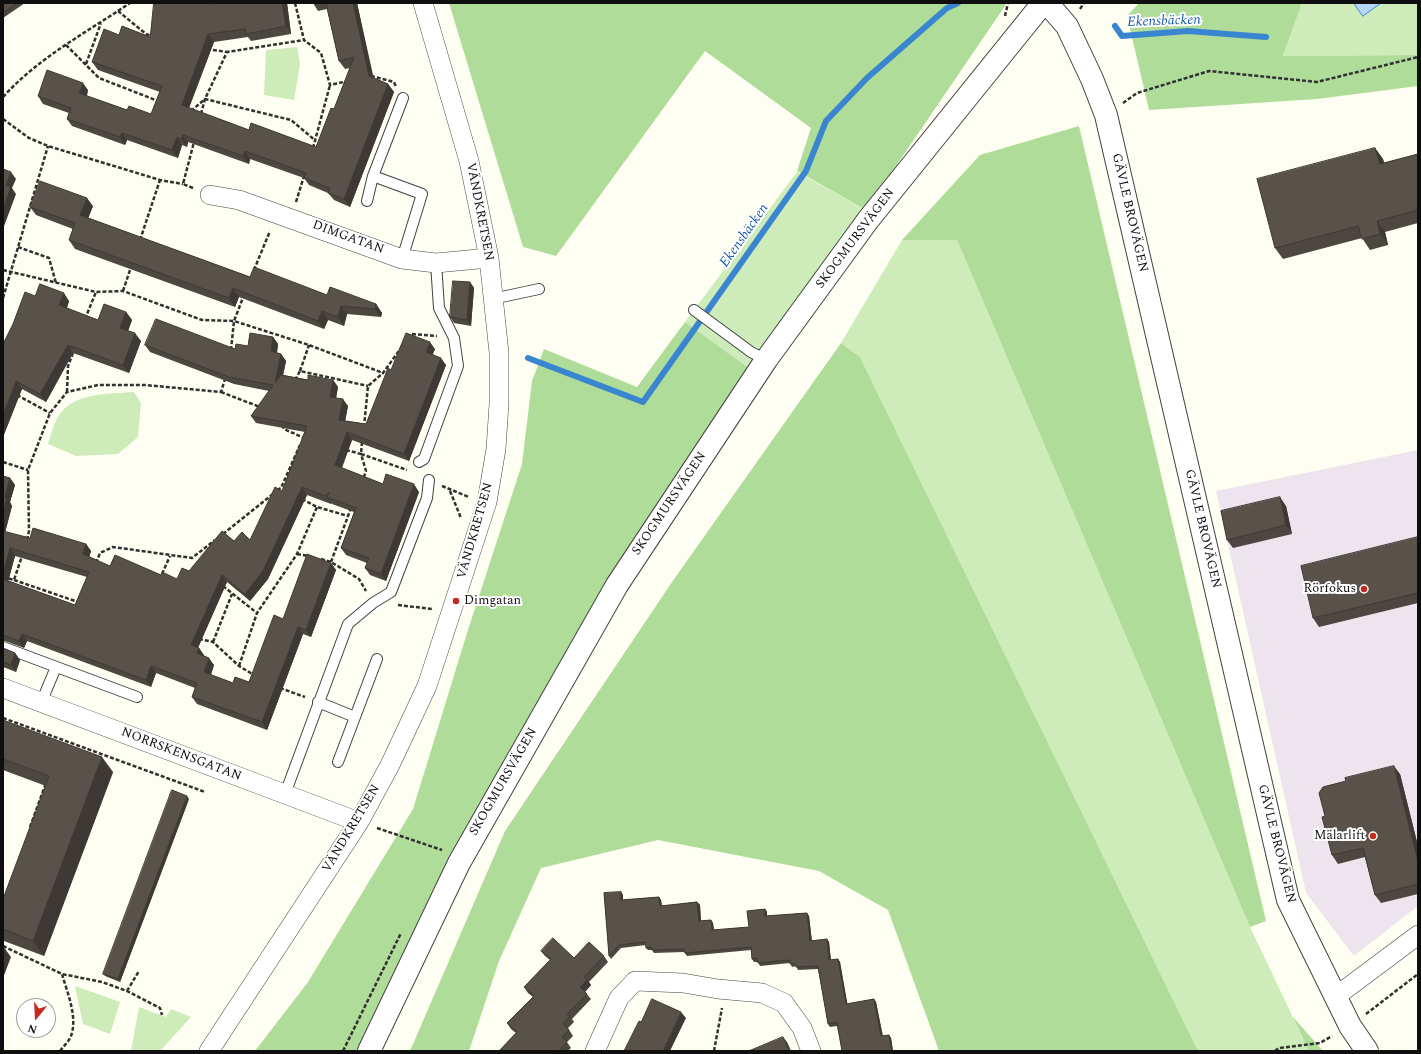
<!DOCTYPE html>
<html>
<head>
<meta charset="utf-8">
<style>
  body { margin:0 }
  #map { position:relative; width:1421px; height:1054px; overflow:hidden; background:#fffef2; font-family:Spectral,serif }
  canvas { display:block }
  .frame { position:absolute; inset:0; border:4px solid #0f0f0f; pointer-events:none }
  .north { position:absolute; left:16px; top:998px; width:40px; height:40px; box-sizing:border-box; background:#fff; border:1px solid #9f9f9f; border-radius:50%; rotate:198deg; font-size:11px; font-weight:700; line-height:16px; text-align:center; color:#0f0f0f }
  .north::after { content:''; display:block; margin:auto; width:14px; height:18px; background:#c32c23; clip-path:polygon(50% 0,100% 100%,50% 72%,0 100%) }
</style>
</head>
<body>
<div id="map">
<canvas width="1421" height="1054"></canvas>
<div class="frame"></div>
<div class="north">N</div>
</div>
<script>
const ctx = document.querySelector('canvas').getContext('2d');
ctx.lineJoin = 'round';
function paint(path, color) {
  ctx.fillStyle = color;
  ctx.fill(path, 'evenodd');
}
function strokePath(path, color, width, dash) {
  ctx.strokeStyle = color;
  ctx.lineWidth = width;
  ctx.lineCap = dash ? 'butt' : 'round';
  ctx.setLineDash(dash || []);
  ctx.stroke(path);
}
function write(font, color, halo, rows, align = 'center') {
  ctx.font = font + ' Spectral,serif';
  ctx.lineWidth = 4;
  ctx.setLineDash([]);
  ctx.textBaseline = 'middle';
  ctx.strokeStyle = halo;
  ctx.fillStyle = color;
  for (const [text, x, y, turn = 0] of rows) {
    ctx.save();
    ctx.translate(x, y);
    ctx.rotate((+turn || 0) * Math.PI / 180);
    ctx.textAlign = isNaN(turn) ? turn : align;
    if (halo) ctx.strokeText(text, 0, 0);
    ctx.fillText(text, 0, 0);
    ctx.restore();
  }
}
paint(new Path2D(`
  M1418,450V906L1354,956L1306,893L1216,491Z`), '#eee4ee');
paint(new Path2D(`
  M1302,3H1354L1363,16L1381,3H1418V55L1283,56Z
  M297,47L300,64L294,100L264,95L266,50Z
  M797,172L866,210L753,371L685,322Z
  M902,240H957L1250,927L1309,1051H1198L860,357L841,343Z
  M134,392L141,403L138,437L118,454L76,456L48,444C51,435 53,425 58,417C73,392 108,394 134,392Z
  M75,986L120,1002L110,1034L83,1024Z
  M139,1007L166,1017L171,1009L191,1017L160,1051H131Z`), '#ceebba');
paint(new Path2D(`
  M449,3H1007L866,210L797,171L811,128L705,51L556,256L523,247Z
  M1139,3H1302L1283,56L1418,55V86L1317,99L1149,110L1127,16Z
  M1079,126L1266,921L1250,927L957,240H902L980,155Z
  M685,322L753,371L627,552L465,830L359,1051H255L308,982L413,809L467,633L522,464L532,381L544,349L637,387Z
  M841,343L860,357L1198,1051H939L888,910L819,871L658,840L541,868L499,961L469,1051H410L505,831L672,582Z
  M1293,1017L1323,1051H1309Z`), '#b0dc99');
const water = new Path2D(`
  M1354,3H1381L1363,16Z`);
paint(water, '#b5d8f8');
strokePath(water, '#3a85d0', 1);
strokePath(new Path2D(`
  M1115,26L1122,36L1188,31L1266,37
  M528,358L643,402L806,171L826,121L867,78L947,8L958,3`), '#3a85d0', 6);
const service = new Path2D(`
  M373,176L422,194L402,259
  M367,201L373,176L403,98
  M492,299L539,289
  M694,310L751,352L766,360
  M419,462L424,459L458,366L454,338L439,308L436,263
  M3,647L137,697
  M318,702L355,717
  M41,703L56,667
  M338,762L377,659
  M285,794L348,624L373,603L391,592L427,498L429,480`);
const minor = new Path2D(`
  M210,195L239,200L402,259L436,263L489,258
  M3,688L359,822
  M1335,997L1418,935
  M209,1051L359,822L390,765L427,686L487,502L496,449L499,404V353L489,258L469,161L423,3
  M595,1051L619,998L635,981L683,983L718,989L762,993L784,1003L802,1028L811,1051`);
const tertiary = new Path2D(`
  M1047,3L1067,26L1092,79L1106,115L1288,900L1350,1026L1367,1051
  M369,1051L459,863L617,585L766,360L868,220L1043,3`);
strokePath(service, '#424242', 12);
strokePath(minor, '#424242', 20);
strokePath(tertiary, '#424242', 24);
strokePath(new Path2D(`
  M295,3L304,40L321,53L330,85L348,81
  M1080,9L1084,3
  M118,11L146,34L152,36
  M1005,16L1008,3
  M66,45L99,78L158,101
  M207,49L227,52
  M86,64L101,23
  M371,76L394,82L396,87
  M3,97C38,58 87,32 130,3
  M1123,103L1137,93L1209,71L1317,82L1418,57
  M191,111L205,99L291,120L316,141
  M201,114L205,99L227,52L304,40
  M3,119L29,138L48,146L160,180L183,184
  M313,148L330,85
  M193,188L183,184L194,142
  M296,202L304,176
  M140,240L160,180
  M18,247L49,258L56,283
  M3,270L96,292L123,291L202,320L234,321L309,345L383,373
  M254,270L270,231
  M123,291L131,267
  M3,298L48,146
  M85,319L96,292
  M408,338L411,334L437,336
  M231,350L234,321L244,295
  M300,371L309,345
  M295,380L300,371L368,386
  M67,392L68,366L73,353
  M221,392L260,407
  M17,395L50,413
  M282,425L284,429L304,438
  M364,427L368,386L383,373L401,348
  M362,442L361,454L407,470
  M346,450L361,454L366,471L363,480
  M3,462L28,470
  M442,486L469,497
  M277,490L281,488L300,445
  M450,491L461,518
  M302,499L317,507L348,516
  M223,534L273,494
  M27,540L29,531L28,470L50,413L67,392L98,385H145L221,392L225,379
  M297,554L309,556
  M321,559L331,562L359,579L366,591
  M331,562L351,508
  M96,563L100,553L113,547L192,558L215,540
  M162,574L170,556
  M3,577L14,580L22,556
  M14,580L78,602
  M223,586L257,613
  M398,605L432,609
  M199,639L213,642L239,666L254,675
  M213,642L232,594
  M239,666L257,613L297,554L317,507
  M280,688L305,697
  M3,718L205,792
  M30,827L46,783
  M377,828L442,850
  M3,946L62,974L102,982L127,991L160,1008L162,1015
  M127,991L139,971
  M1366,1014L1418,974
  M60,1051C64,1046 69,1041 71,1036C78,1017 67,992 62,974
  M343,1051L401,933
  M714,1051L722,1008
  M1275,1051L1279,1048L1320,1043L1332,1036`), '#313131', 2.5, [4, 2]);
strokePath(service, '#fff', 10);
strokePath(minor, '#fff', 19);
strokePath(tertiary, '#fff', 22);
paint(new Path2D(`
  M3,3H25L3,18Z
  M220,3H287L291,34L251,41L248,37L214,42L189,108L249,130L316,147L334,109L350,68L345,69L339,61L327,9L318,11L313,3H357L373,78L388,84L394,92L350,207L334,200L328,193L309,185L304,178L250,159L249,164L188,142L187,147L182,145L178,158L127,140L125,145L72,126L67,119L69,113L43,104L38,96L88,90L87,96L127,110L151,114L160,92L98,70L92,62L119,35L150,37L215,4Z
  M1375,148L1383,159L1384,163L1418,154V223L1385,232L1388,245L1370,250L1362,238L1283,259L1275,248Z
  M93,206L88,218L250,277L327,295L376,304L382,313L381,317L347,314L344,326L328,320L324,329L239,297L235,307L75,249L69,240L73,229L36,215L30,207Z
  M470,282L474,288L471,326L454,323L450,317Z
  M35,296L69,301L67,308L98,320L126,312L132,320L128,331L141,341L129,373L73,353L46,402L22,389L3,437Z
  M273,337L278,344L277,353L281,354L286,361L283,375L308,380H333L338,387L336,398L348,406L345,421L366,424L391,370L435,349L432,355L446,365L409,461L352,440L342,468L383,484L419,492L386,581L370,575L365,568L367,563L346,555L341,548L354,512L332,504L331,503V504L307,495L268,579L250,601L227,582L198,648H199L204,656L214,665L211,675L233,683L249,682L283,619L331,563L336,570L311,637L303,634L267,730L197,704L192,697L195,688L156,673L151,687L27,641L24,648L5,641H3V476L10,478L15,485L10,502L12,506L5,532L30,538L86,544L91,551L89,557L110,566L161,575L177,579L234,541L250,540L282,491L305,432L256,423L251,416L269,391L234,384L150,352L145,345L235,349L248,346ZM15,556L87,577L75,605L8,581Z
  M1286,506L1292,534L1233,548L1227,540Z
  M1418,537V603L1319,627L1313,618Z
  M3,648L15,653L20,660L16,672L3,667Z
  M3,720L113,772L44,956L4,941L3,940V899L46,786L3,770Z
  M1400,774L1418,846V894L1381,903L1375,895L1365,857L1338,864L1332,855Z
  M189,799L120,982L105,976L103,974Z
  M621,892L623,895V900L659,897L661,900L662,906L697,902L700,905L701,921L711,920L713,923L714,930L749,927L747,911L765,909L767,912V916L807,913L809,916L812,941L827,939L829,942L831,960L838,959L840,962L847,1004L874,999L876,1002L883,1036L889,1035L891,1038L893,1051H842L837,1026L830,1027L828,1024L818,969L798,970L796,966L792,967L790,963L760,966L758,962H754L752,959L751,950L687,956L684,952L654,953L652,950H648L646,948V945L621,948L611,959L609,956L604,893Z
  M541,951L574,958L604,956L608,962L589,982L591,985L585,992L591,999L572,1019L574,1022L568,1028L573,1036L567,1042L571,1048L568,1051H499L516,1033L511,1029L507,1023L533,997L528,993L524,987L550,960L545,956Z`), '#4c4740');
paint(new Path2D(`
  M282,3H287L291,34L286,26Z
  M353,3H357L375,84L369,76Z
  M208,34L214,42L187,113L182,105Z
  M83,83L88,90L85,101L79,93Z
  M388,84L394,92L350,207L344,199Z
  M122,133L127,140L125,145L120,137Z
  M183,135L188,142L187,147L181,139Z
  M177,137L182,145L178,158L172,150Z
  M1375,148L1383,159L1388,176L1380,164Z
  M245,151L250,159L249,164L243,156Z
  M11,172L16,179L12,188L16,194L3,229V209L6,185Z
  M87,198L93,206L86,224L80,215Z
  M1377,221L1385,232L1388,245L1380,234Z
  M470,282L474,288L471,326L467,320Z
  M233,288L239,297L235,307L229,298Z
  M64,293L69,301L65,313L59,305Z
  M376,304L382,313L381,317L375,309Z
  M341,306L347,314L344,326L338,317Z
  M322,311L328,320L324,329L318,321Z
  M126,312L132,320L126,336L120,328Z
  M135,333L141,341L129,373L123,365Z
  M273,337L278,344L276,359L271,351Z
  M430,342L435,349L431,359L426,352Z
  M68,345L73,353L46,402L40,394Z
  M281,354L286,361L280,390L275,383Z
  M441,358L446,365L409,461L404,454Z
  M333,380L338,387L335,404L330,397Z
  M16,381L22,389L3,437V415Z
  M343,399L348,406L344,427L339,420Z
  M347,432L352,440L340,472L335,465Z
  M10,478L15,485L10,502L12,506L4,537L3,536V514L5,498Z
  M414,484L419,492L386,581L381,574Z
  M302,487L307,495L268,579L250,601L245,594Z
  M329,492L327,497L331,503V504L326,496Z
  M1280,497L1286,506L1292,534L1286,525Z
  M86,544L91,551L88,561L83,554Z
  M10,548L15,556L7,586L3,580V575Z
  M331,563L336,570L311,637L306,630Z
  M222,575L227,582L196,652L191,645Z
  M298,627L303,634L267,730L262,722Z
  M22,634L27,641L24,648L19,641Z
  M199,648L204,655L202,661L197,653Z
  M15,653L20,660L16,672L11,665Z
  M209,658L214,665L209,679L204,672Z
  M151,666L156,673L151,687L146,680Z
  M102,757L113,772L44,956L33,941Z
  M1394,766L1400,774L1418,846V861Z
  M187,796L189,799L120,982L118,979Z
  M621,892L623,895V903L621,900Z
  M659,897L661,900L662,909L660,906Z
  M697,902L700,905L701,924L699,921Z
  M765,909L767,912V919L765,916Z
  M807,913L809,916L812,944L810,941Z
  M711,920L713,923L714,933L712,930Z
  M827,939L829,942L831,963L829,960Z
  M3,946L11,957L3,978Z
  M838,959L840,962L848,1007L846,1004Z
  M587,980L591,985L584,993L580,987Z
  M874,999L876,1002L883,1039L881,1036Z
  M681,1012L686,1018L670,1051H663Z
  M889,1035L891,1038L893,1051H892Z
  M783,1037L787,1042L791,1051H789Z`), '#3e3934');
const building = new Path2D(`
  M3,3H17L3,13Z
  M154,3H210L215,4L220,3H282L286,26L246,34L245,29L208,34L182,105L249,130L251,123L316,147L331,108L334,109L354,57L339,61L326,3H353L369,76L388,84L344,199L328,193L330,188L304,178L306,173L245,151L243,156L183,135L181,139L177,137L172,150L122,133L120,137L67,119L71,108L38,96L47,70L83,83L79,93L127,110L129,106L151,114L162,86L92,62L104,29L119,35L122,26L150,37Z
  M1375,148L1380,164L1418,154V210L1377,221L1380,234L1362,239L1358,226L1275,248L1257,179Z
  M3,169L11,172L6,185L11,187L3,209Z
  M40,181L87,198L80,215L250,277L254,267L327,295L330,287L376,304L375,309L341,306L338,317L322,311L318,321L233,288L229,298L69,240L75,223L30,207Z
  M453,281L470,282L467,320L450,317Z
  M40,284L64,293L59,305L98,320L104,304L126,312L120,328L135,333L123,365L68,345L40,394L16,381L3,415V344L13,324L25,292L35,296Z
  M156,319L235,349L236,344L248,346L250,333L273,337L271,351L281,354L275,383L281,375L308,380V375L333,380L330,397L343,399L339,420L366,424L388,368L391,370L406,333L430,342L426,352L441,358L404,454L347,432L335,465L383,484L386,474L414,484L381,574L365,568L369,558L341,548L356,508L327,497L329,492L326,496L302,487L263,571L245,594L222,575L191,645L199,648L197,653L209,658L204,672L233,683L235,677L249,682L274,615L283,619L307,554L331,563L306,630L298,627L262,722L192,697L197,683L151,666L146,680L22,634L19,641L3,635V579L75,605L89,572L10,548L3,575V531L30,538L33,528L86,544L83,554L110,566L115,555L161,575L162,572L177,579L182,568L189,571L222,531L234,541L242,532L250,540L275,487L282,491L307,426L251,416L273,385L229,377L145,345Z
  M3,476L10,478L5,498H7L3,514Z
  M1280,497L1286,525L1227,540L1221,511Z
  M1418,537V593L1313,618L1301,566Z
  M3,648L15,653L11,665L3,662Z
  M3,720L102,757L33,941L3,929V899L49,776L3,759Z
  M1394,766L1418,861V884L1375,895L1363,848L1332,855L1322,817L1325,816L1319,793L1323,787L1346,781L1345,778Z
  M172,790L187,796L118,979L103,974Z
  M621,892V900L659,897L660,906L697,902L699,921L711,920L712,930L749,927L747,911L765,909V916L807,913L810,941L827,939L829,960L838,959L846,1004L874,999L881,1036L889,1035L892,1051H842L837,1022L828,1024L818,966L796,967L795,963L790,964V960L758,963L757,958L752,959L751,947L685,953L684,949L652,950V947L646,948L645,942L619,945L609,956L604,893Z
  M553,938L574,958L589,942L604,956L584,977L587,980L580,987L587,994L567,1014L570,1016L563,1024L569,1030L562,1037L567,1042L558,1051H499L517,1032L507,1023L534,996L524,987L551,959L541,951Z
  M652,999L681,1012L663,1051H624L639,1021L641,1022Z
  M783,1037L789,1051H749Z`);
paint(building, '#58524b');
strokePath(building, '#3e3934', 1);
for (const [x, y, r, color] of [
  [1364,589,4,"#c32c23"],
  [456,601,4,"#c32c23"],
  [1373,836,4,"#c32c23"]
]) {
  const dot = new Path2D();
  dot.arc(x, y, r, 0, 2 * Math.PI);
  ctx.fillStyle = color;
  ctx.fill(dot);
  strokePath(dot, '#fff', 1.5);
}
write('13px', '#0f0f0f', '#fff', [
  ["VÄNDKRETSEN",479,212,79],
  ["GÄVLE BROVÄGEN",1129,213,77],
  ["DIMGATAN",348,238,20],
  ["SKOGMURSVÄGEN",856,239,-53],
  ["SKOGMURSVÄGEN",670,504,-56],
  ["GÄVLE BROVÄGEN",1202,529,77],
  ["VÄNDKRETSEN",476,531,-74],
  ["NORRSKENSGATAN",181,755,21],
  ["SKOGMURSVÄGEN",504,782,-60],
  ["VÄNDKRETSEN",352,829,-59],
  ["GÄVLE BROVÄGEN",1276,844,76]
]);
write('13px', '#0f0f0f', '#fff', [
  ["Rörfokus",1356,589],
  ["Dimgatan",464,601,"left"],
  ["Mälarlift",1365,836]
], 'right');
write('italic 14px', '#1558a5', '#fff', [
  ["Ekensbäcken",1164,22,-2],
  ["Ekensbäcken",745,236,-55]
]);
</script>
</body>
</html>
